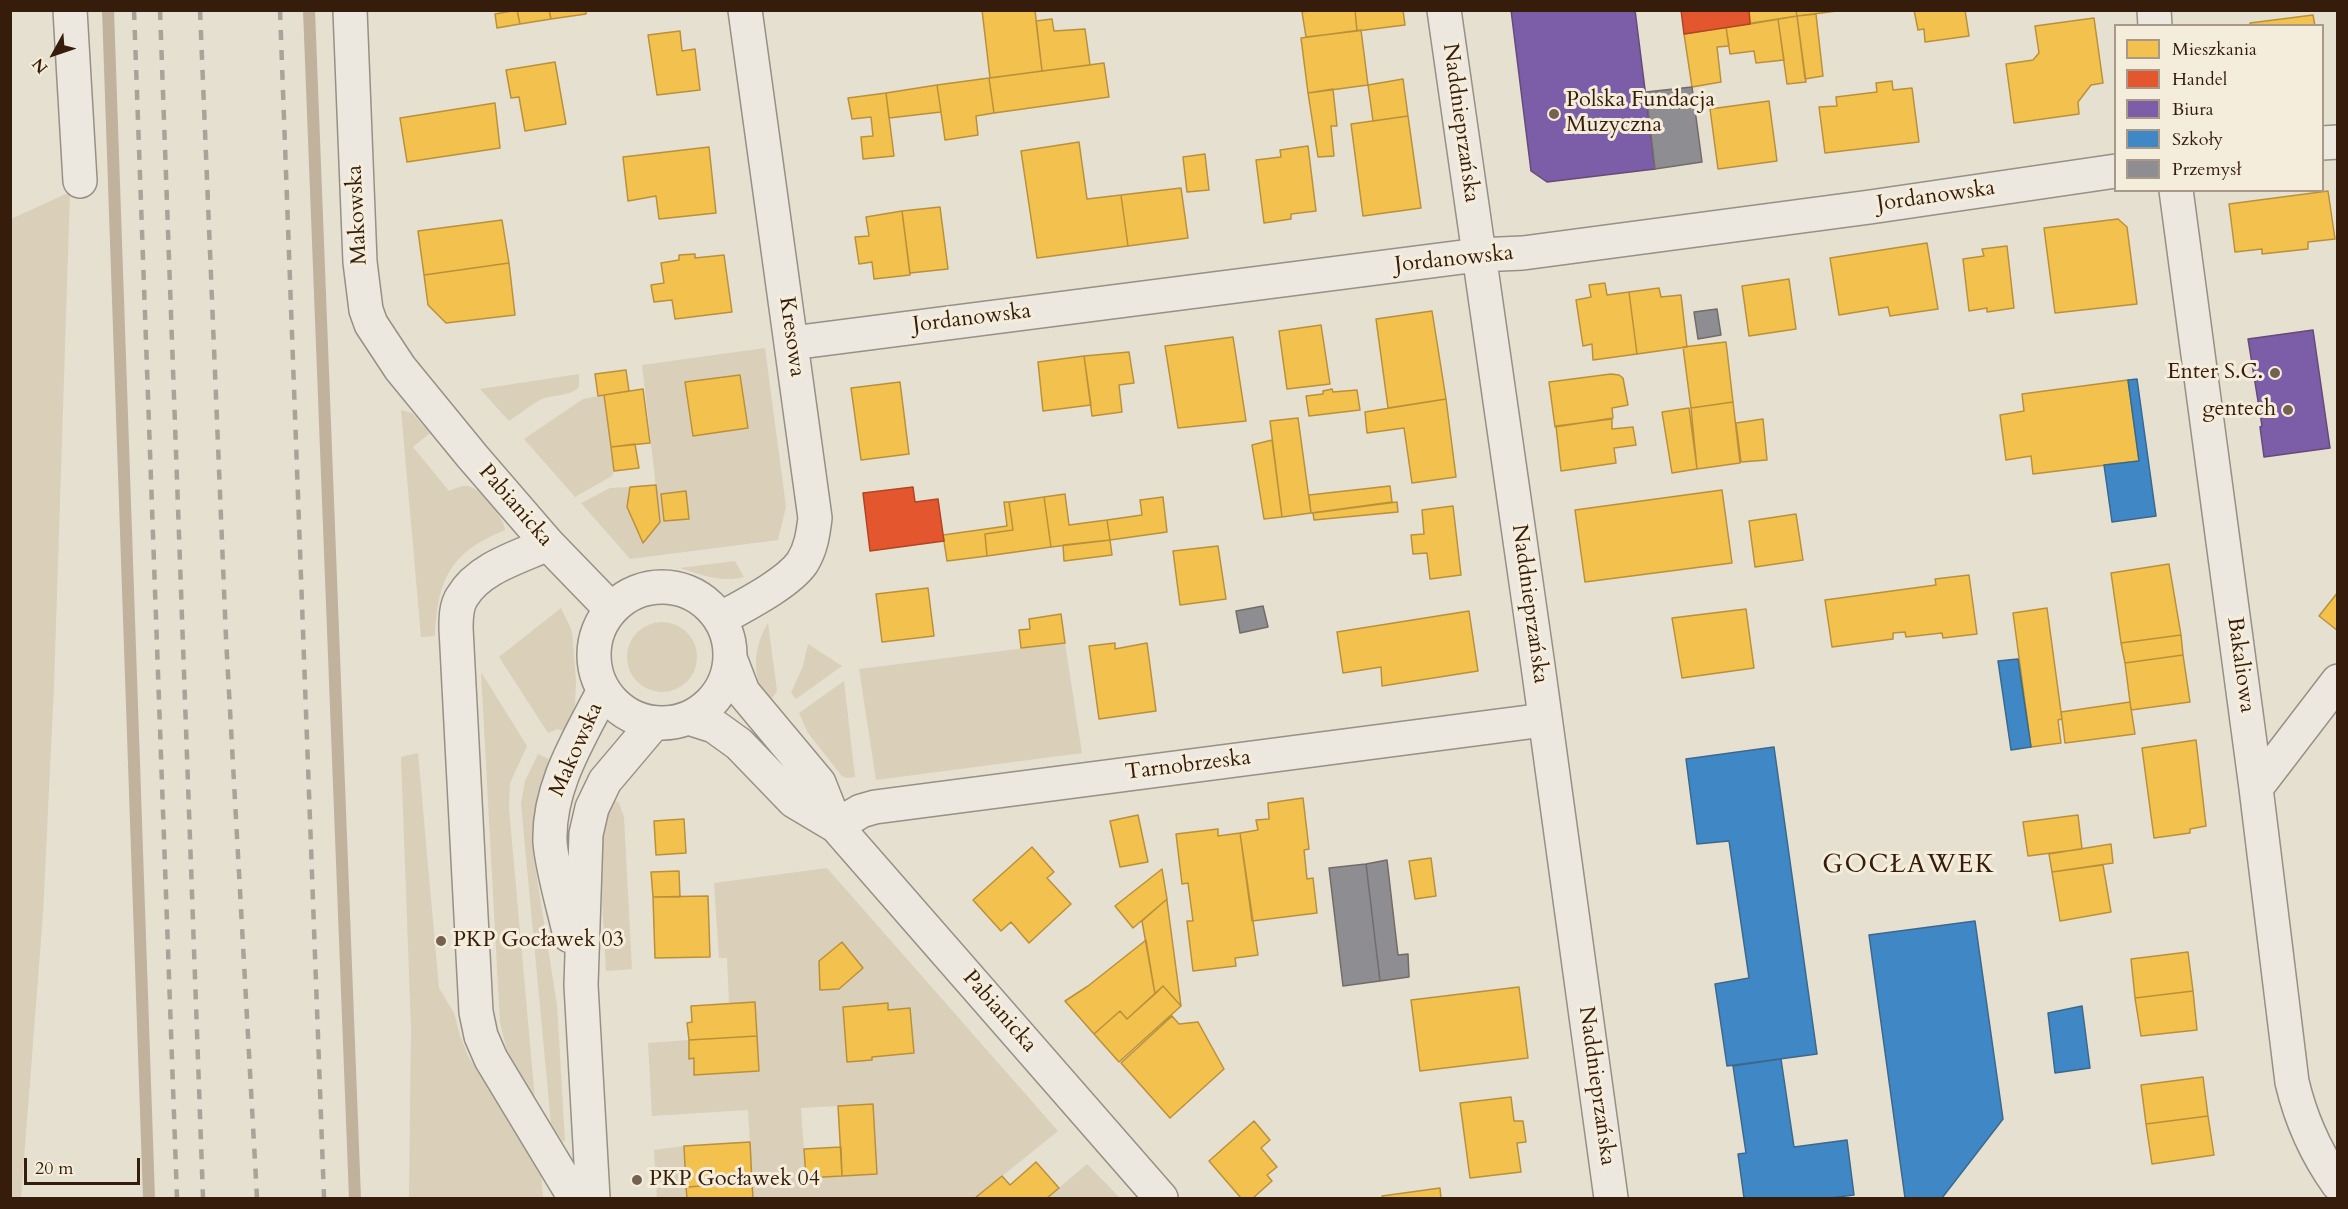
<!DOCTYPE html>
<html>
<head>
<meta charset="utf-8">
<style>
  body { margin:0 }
  #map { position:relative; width:2348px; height:1209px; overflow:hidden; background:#e6e0d0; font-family:Cardo,serif }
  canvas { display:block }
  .frame { position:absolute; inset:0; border:12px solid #361c0a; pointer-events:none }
  .legend { position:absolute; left:2114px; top:24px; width:210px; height:168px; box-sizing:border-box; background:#f5eddb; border:2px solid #a99987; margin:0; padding:8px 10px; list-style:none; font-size:18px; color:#361c0a }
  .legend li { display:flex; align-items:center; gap:12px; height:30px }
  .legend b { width:30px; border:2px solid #a99987 }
  .north { position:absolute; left:24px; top:24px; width:60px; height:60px; -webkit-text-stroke:4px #f5eddb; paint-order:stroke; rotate:230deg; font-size:16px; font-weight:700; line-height:24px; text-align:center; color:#361c0a }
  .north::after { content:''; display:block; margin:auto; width:21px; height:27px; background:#361c0a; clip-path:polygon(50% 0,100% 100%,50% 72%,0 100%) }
  .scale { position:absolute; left:24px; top:1158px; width:116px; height:27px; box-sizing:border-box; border:3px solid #361c0a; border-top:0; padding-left:8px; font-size:18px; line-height:21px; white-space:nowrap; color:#361c0a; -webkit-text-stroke:4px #f5eddb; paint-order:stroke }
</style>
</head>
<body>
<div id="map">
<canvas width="2348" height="1209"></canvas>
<div class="frame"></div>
<ul class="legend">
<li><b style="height:16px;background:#f2c14e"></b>Mieszkania</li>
<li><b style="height:16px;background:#e4572e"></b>Handel</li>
<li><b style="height:16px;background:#7b5ea7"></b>Biura</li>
<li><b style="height:16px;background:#3f88c5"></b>Szkoły</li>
<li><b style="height:16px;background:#8d8d92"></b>Przemysł</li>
</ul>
<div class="north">N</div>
<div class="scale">20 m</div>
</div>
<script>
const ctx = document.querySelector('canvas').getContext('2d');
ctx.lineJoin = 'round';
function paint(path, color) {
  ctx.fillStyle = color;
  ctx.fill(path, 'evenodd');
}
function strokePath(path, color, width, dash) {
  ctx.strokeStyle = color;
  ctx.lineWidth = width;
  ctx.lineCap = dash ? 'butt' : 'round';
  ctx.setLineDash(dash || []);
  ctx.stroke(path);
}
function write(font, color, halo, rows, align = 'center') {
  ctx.font = font + ' Cardo,serif';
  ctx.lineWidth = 6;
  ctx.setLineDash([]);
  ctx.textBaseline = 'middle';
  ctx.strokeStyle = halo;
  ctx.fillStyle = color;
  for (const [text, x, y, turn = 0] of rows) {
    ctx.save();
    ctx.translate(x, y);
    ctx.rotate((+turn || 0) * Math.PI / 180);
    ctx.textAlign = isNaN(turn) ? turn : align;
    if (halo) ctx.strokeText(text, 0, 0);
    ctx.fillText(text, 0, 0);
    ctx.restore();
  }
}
paint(new Path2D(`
  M70,192L54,686L43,914L21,1198H11V219Z
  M765,348L786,507L778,540L630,559L581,503L610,488L630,487L627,508L643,542L660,522L642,365Z
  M579,374V387C569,397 554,394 542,399C535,402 517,416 509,421L480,389Z
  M604,395L614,471L612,476L575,497L524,439L583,399Z
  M401,410L412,413L430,433L413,447L449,491C455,489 461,485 468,486C481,488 504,518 505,530C450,553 438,578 435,636L421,637Z
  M735,561L744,577C721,583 702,575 680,568Z
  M561,608L572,631L576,681L575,706L566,732L557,729L548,733L499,657Z
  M627 657a35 35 0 1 1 70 0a35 35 0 1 1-70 0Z
  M768,623L777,691L768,704C752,678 752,649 768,623Z
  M1065,643L1082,753L876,780L859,669Z
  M808,644L842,666L796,699L791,693L803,666Z
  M481,672L527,746L510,783L509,808L535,1100L508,1055L500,1023Z
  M844,681L855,777L846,778L842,776L808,733L799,713Z
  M418,753L439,988L454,1013L460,1035L468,1056L541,1171L543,1198H409L411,1028L401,757Z
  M538,754L549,759L538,790L532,830L533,853L557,1005L565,1141L563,1142L551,1124L521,804L525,781Z
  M613,799L619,803L624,817L632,969L606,971L599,850L602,827Z
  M827,868L1058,1131L975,1198H753L748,1110L652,1116L648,1043L689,1040V1058H694L695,1075L759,1071L755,1003L729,1004L727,958H719L714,883ZM873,1104L877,1174L806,1178L801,1108Z
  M684,1146L687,1198H657L654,1150Z
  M1087,1164L1120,1198H1047Z`), '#dacfb9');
const homes = new Path2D(`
  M517,10L520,24L497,28L495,14Z
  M517,10H549L551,19L520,24Z
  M549,10H586V14L551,19Z
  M982,10H1035L1042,71L990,78Z
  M1312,10H1355L1357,31L1306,37L1302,12Z
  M1355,10H1403L1405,25L1357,31Z
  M1749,10H1796L1797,16L1750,24Z
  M1796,10H1845L1797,16Z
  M1914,10H1965L1969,36L1925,42L1924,29L1918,30Z
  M1816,14L1823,76L1805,79L1797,16Z
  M2313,15L2315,26H2250V23Z
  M1797,16L1806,82L1787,84L1778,19Z
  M2094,18L2103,83L2091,85L2078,102L2079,114L2014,123L2006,64L2033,60L2039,53L2035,26Z
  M1052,19L1054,31L1085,29L1090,65L1042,71L1036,21Z
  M1778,19L1784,60L1756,63L1754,51L1730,54L1726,27Z
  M1726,27L1729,46L1717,47L1721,82L1692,87L1684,34Z
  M1361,30L1368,85L1308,93L1301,38Z
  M680,31L682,51L695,49L700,90L657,95L648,35Z
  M555,62L566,124L525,131L519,97L511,98L506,70Z
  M1104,63L1109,97L994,113L989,78Z
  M989,78L994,113L976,116L978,135L945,140L937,85Z
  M1403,79L1408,116L1373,121L1368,85Z
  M1892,81L1893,90L1912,88L1919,142L1825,153L1819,107L1837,106L1836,97L1877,92L1876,83Z
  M937,85L941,112L889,118L886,93Z
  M1333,89L1337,126H1331L1334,156L1318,157L1308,93Z
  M886,93L894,156L863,159L861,137L873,136L871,117L852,119L848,98Z
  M1769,101L1777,161L1718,169L1710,109Z
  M495,103L500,148L407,162L400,118Z
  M1408,116L1421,208L1363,216L1351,124Z
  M1079,142L1087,199L1121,195L1128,246L1037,258L1021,151Z
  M1308,146L1316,211L1291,214V219L1264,223L1256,160L1281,157L1280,150Z
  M709,147L716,213L659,219L656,196L628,201L623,157Z
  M1205,154L1209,190L1187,192L1183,157Z
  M1181,188L1188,238L1128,246L1121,195Z
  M2328,191L2335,239L2308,242V249L2262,254V249L2235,252L2229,204Z
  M940,207L948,269L910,273L902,211Z
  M902,211L910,275L874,279L872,262L859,264L855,237L869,236L866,217Z
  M2118,219L2127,227L2137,304L2055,313L2044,228Z
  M502,220L509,263L424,275L418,231Z
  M1927,243L1938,309L1890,316L1888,307L1839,315L1830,258Z
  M2007,246L2014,308L1987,312V308L1969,311L1963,259L1984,256L1982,249Z
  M695,254V258L724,255L732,312L675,319L672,300L654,302L651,285L664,283L661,263L679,260V255Z
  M509,263L515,315L446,323L428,305L424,275Z
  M1789,279L1796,329L1749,336L1742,286Z
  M1605,283L1607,295L1629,292L1637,354L1593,360L1592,344L1583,346L1576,300L1591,297L1589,285Z
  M1659,288L1661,297L1681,295L1687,347L1637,354L1629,292Z
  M1432,311L1446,399L1388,408L1376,319Z
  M1321,325L1330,384L1287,389L1279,331Z
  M1233,337L1246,421L1178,428L1165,346Z
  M1726,342L1733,402L1691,408L1683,347Z
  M1129,352L1134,383L1119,385L1122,412L1092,416L1084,356Z
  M1084,356L1091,405L1043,411L1038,362Z
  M626,370L629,391L598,396L595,374Z
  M1611,374L1619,375L1623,378L1628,405L1612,408L1613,418L1555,427L1549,382Z
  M740,375L748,428L693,436L685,382Z
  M2128,380L2139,461L2033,474L2031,456L2006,460L2000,415L2024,411L2022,394Z
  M900,382L909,454L861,460L851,388Z
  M643,389L650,443L611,447L604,395Z
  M1332,389L1333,392L1357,390L1360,410L1309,416L1306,396L1323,394V391Z
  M1446,399L1456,477L1412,483L1404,428L1367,433L1365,412Z
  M1733,402L1740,463L1697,469L1691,408Z
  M1689,408L1697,469L1672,473L1662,412Z
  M1298,418L1311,513L1282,517L1270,421Z
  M1612,419V429L1633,427L1636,445L1614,448L1616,463L1561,471L1556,426Z
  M1763,419L1767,460L1741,462L1736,423Z
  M1272,440L1282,517L1264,519L1252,445Z
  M635,444L639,468L614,471L611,447Z
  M656,485L660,522L643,543L627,507L630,487Z
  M1390,486L1392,502L1311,513L1309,495Z
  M1722,490L1732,563L1585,582L1575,510Z
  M686,491L689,519L664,521L661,494Z
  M1065,494L1069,525L1107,520L1110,540L1051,547L1044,497Z
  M1044,497L1051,547L987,556L985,534L1013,530L1009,502Z
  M1163,497L1167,532L1110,540L1107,520L1142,515L1140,500Z
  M1004,502H1009L1013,530L985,534L987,556L947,561L943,535L1007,526Z
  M1397,502L1398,512L1314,520L1313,513Z
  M1453,506L1461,575L1430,579L1427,553L1413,554L1411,535L1424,534L1422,510Z
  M1796,514L1803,560L1755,567L1749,521Z
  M1110,540L1112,555L1064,561L1063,545Z
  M1218,546L1226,599L1180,605L1173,551Z
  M2169,564L2181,635L2121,643L2111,573Z
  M1969,575L1977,634L1943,638L1942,633L1906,637L1905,632L1893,633V639L1832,647L1825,600L1936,585L1935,579Z
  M928,588L934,636L882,642L876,594Z
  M2338,592V631L2319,616Z
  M2047,608L2061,712L2062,719L2058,720L2061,743L2031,747L2013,613Z
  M1746,609L1754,668L1682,678L1672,618Z
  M1469,611L1478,671L1382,686L1381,667L1343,673L1337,632Z
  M1061,614L1065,643L1021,648L1019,630L1030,629L1029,619Z
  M2181,635L2183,655L2125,663L2121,643Z
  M1115,643V649L1147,643L1156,711L1099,719L1089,646Z
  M2183,655L2190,702L2131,710L2125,663Z
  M2130,702L2135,734L2065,743L2061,712Z
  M2196,740L2206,826L2190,829V833L2154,838L2142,748Z
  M1303,798L1309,849L1304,850L1307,879L1313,878L1317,913L1252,921L1240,833L1258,830L1256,820L1269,819L1268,803Z
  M1138,815L1148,862L1120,867L1110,821Z
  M2078,815L2082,849L2028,856L2023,822Z
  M684,819L686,853L656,855L654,821Z
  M1218,829V836L1240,833L1258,955L1235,958L1236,966L1193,971L1187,921H1193L1188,883L1182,884L1176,834Z
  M2111,844L2113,863L2052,872L2049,854Z
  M1032,847L1054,872L1047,878L1071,904L1029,943L1011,922L1001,931L973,900Z
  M1431,858L1436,896L1415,899L1409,861Z
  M2103,865L2111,912L2060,921L2052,872Z
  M1162,869L1167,899L1133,928L1115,906Z
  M679,871L680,897H653L651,872Z
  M708,896L710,957L655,958L653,897Z
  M1167,899V901L1181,1006L1163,986L1155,994L1142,921Z
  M1146,940L1155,994L1127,1019L1120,1011L1094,1034L1065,1001L1088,986Z
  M842,942L863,968L839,989L820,990L819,961Z
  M2188,952L2193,991L2135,998L2131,959Z
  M1163,986L1181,1006L1119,1062L1094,1034L1120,1011L1127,1019Z
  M1519,987L1528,1058L1420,1071L1411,1000Z
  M2193,991L2197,1030L2141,1036L2135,998Z
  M755,1002L757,1036L689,1040L687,1023L692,1022L691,1006Z
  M888,1003V1010L910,1008L914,1053L872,1057V1060L847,1062L843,1007Z
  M1172,1016L1179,1024L1198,1022L1224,1069L1170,1118L1121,1063Z
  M757,1036L759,1071L694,1075V1058L689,1059V1040Z
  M2203,1077L2208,1116L2146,1124L2141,1085Z
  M1511,1097L1514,1121H1523L1526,1142L1517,1143L1521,1172L1470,1178L1460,1103Z
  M873,1104L877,1174L842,1176L838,1106Z
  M2208,1116L2214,1155L2152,1164L2146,1124Z
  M1254,1121L1270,1140L1261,1148L1277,1167L1267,1175L1272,1181L1253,1198H1241L1209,1161Z
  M750,1142L752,1183L686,1187L684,1146Z
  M841,1147L842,1176L806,1178L804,1149Z
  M1036,1162L1059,1188L1047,1198H975L1002,1176L1010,1185Z
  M752,1183L753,1198H687L686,1187Z
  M1440,1188L1441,1198H1382V1196Z`);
paint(homes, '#f2c14e');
strokePath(homes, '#ba903a', 1.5);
const shops = new Path2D(`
  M1681,10H1749L1750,24L1684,34Z
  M913,487L915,502L938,499L944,541L870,551L863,493Z`);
paint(shops, '#e4572e');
strokePath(shops, '#b04523', 1.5);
const offices = new Path2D(`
  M1511,10H1635L1655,169L1547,182L1531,171Z
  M2313,330L2330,448L2264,457L2260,427L2262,426L2248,339Z`);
paint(offices, '#7b5ea7');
strokePath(offices, '#664a78', 1.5);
const schools = new Path2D(`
  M2137,379L2156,516L2112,522L2104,465L2139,461L2128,380Z
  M2018,659L2031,747L2011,750L1998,661Z
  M1774,747L1817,1054L1727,1066L1715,984L1749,978L1729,841L1697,844L1686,759Z
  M1975,921L2003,1119L1942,1198H1905L1869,935Z
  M2082,1006L2090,1068L2055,1073L2048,1013Z
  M1781,1059L1794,1147L1847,1140L1854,1195L1830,1198H1744L1738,1154L1746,1153L1733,1066Z`);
paint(schools, '#3f88c5');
strokePath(schools, '#3c688d', 1.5);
const industry = new Path2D(`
  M1692,87L1702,162L1655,169L1646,92Z
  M1717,309L1721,335L1698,339L1694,312Z
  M1263,606L1268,627L1240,633L1236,611Z
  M1387,860L1398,955L1408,954L1409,977L1380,981L1366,864Z
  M1366,864L1380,981L1343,986L1329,868Z`);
paint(industry, '#8d8d92');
strokePath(industry, '#736b69', 1.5);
strokePath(new Path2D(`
  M108,10L149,1198
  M309,10L355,1198`), '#c0b29d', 12);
const minor = new Path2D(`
  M70,10L80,181
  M350,10L360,262L366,310L371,324L400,368L472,456L548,544L610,608
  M1444,10L1538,666L1611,1198
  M2154,10L2155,26
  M2322,143L2338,142
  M2176,190L2256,788L2292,1082C2301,1120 2315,1152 2338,1184
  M792,343L1478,255L1523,253L1870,207L2116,171
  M548,544C519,557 479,568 462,597C456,606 456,618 456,628L476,1012L481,1036L491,1059L575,1198
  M594 655a68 68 0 1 1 136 0a68 68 0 1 1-136 0Z
  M720,619C743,606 787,584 802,563C811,549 813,534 815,518L745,10
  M730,658L743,692L819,783L836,826
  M689,718L714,726L739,744L794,801L836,826L1161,1198
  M2256,788L2338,681
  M836,826L861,811L875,807L1544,720
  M570,936C564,908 552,869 550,842C548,787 579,739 603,692
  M593,1198L581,985L586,834L592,808L605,781L654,723`);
strokePath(minor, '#979085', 36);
strokePath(minor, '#ece8e0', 33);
strokePath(new Path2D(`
  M134,10L177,1198
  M160,10L203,1198
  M200,10L226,638L257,1198
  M280,10L324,1198`), '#a9a39b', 4.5, [10, 10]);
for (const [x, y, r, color] of [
  [1554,114,6,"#74614f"],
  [2275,373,6,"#74614f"],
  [2288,410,6,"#74614f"],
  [441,941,6,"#74614f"],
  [637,1180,6,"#74614f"]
]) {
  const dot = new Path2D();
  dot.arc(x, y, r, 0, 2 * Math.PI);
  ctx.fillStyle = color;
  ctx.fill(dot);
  strokePath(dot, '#f5eddb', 2);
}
write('22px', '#361c0a', '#f5eddb', [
  ["Polska Fundacja",1566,101],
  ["Muzyczna",1566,126],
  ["Enter S.C.",2263,373,"right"],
  ["gentech",2276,410,"right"],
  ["PKP Gocławek 03",453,941],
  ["PKP Gocławek 04",649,1180]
], 'left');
write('22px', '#361c0a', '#f5eddb', [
  ["Naddnieprzańska",1460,123,82],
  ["Jordanowska",1936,197,-8],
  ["Makowska",358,215,-93],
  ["Jordanowska",1454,260,-6],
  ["Jordanowska",972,319,-7],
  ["Kresowa",791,337,82],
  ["Pabianicka",515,506,49],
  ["Naddnieprzańska",1529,604,82],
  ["Bakaliowa",2240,665,82],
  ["Makowska",577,750,-66],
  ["Tarnobrzeska",1188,766,-7],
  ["Pabianicka",999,1012,49],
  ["Naddnieprzańska",1596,1086,82]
]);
ctx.letterSpacing = '1.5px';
write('26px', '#361c0a', '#f5eddb', [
  ["GOCŁAWEK",1909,866]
]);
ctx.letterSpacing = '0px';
</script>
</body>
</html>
